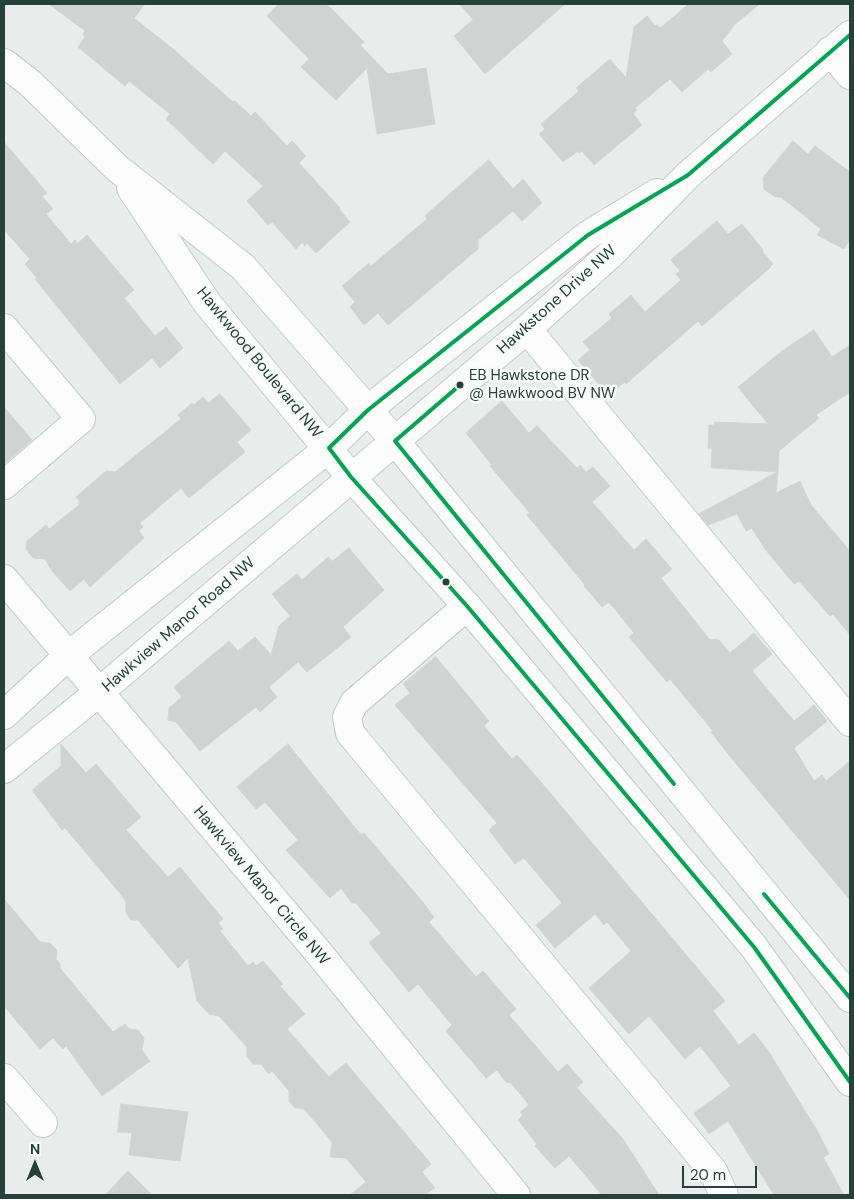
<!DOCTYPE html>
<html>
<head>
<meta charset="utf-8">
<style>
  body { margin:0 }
  #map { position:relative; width:854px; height:1199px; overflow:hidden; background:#e8edeb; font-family:"DM Sans",sans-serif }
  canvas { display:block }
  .frame { position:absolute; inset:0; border:5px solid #24423a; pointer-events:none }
  .north { position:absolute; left:10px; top:1139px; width:50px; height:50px; -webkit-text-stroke:4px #f7fbf9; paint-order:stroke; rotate:0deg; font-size:14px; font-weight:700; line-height:20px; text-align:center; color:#24423a }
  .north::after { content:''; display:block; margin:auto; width:18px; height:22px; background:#24423a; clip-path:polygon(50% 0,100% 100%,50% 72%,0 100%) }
  .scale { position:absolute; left:682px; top:1166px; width:75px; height:22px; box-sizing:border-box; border:2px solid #24423a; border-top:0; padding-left:6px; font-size:15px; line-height:18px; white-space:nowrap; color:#24423a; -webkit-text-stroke:4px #f7fbf9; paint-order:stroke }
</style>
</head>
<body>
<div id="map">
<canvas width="854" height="1199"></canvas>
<div class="frame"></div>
<div class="north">N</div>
<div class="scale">20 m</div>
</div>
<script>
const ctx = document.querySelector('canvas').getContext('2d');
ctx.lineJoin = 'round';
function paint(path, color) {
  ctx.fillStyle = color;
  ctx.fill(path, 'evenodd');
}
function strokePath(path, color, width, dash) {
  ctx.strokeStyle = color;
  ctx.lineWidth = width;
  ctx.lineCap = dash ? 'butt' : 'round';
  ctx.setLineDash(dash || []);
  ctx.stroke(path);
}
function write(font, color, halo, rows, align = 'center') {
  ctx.font = font + ' "DM Sans",sans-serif';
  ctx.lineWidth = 5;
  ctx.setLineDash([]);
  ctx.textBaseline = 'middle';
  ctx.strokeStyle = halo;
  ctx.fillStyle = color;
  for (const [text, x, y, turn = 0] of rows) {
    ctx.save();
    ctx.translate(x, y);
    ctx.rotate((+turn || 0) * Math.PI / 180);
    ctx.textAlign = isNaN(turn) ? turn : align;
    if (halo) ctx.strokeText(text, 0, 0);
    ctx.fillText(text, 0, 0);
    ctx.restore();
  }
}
const building = new Path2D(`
  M49,4H145L134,18L173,49L233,102L235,101L251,116L255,112L287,146L292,141L306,156L299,163L340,208L339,209L350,222L316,253L307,243L305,246L302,242L296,249L272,222L268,225L247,201L263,186L225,151L213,164L166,119L170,114L129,81L125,86L78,47L85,37L83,34L85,31Z
  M279,4H324L329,6L364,42L360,45L388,74L426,68L435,124L377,134L367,68L336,100L301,67L309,59L267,16Z
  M460,4H565L485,74L454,36L473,20Z
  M689,4H760L735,24L722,41L732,54L711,72L708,69L682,92L670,79L635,108L637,110L633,113L642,125L594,165L582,151L579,153L578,151L563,162L539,134L545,129L541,124L579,91L576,88L610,59L626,78L634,27L647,16L655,26L657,25L660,28Z
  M793,141L808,154L815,146L850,172V239L844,249L817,235L821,229L781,197H775L764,189L763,178Z
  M4,142L47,193L42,196L53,209L46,214L71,244L75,240L77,244L87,235L134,290L124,298L155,336L166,327L183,348L160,368L152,358L120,384L35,279L37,278L25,264L30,259L4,230Z
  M489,160L513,189L523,179L542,203L522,221L513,211L478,240V249L388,325L378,313L364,325L350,307L355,302L342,286L369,263L371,266L427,219L425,216Z
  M717,221L728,234L742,224L763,250L762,251L773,264L770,266L771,267L702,326L698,321L626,384L625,382L608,395L578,360L590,350L583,342L612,318L609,314L631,295L645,312L681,280L676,274L680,271L671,260Z
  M814,330L832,357L850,345V392L816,415L819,418L779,451L778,472L711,468L712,448H708L709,425H714L715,422L768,424L738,387L782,351Z
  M220,394L251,430L237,442L245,452L189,498L181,488L140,523L143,527L139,531L144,538L90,587L84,579L70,591L52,571L45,559L33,558L26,549L27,541L46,525L49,529L79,505L78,503L80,502L76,497L106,471L115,472L181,419L178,415L192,403L194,405L203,397L208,403Z
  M502,401L529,433L537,426L577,468L580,465L586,472L593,467L610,486L592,502L634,550L646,539L672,569L661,578L709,639L719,640L730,653L754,633L772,654L752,671L794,721L814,705L827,721L794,748L814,781L822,775L826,781L850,761V900L728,754L711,732L713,731L670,679L667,682L629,637L634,633L609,602L602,607L584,586L585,585L527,515L530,513L490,466L492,465L466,433Z
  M4,407L32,440L4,464Z
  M778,472L776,493L800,481L811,505L850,551V635L833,614L830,616L799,581L794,584L765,549L752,528L746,531L737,514L708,525L699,514Z
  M349,548L384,590L343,627L351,637L307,672L298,662L269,687L277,697L260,712L256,707L200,751L176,722L168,720L169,708L182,697L174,687L229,641L238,651L255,637L271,655L279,626L290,616L272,594L297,574L302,580L328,557L332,561Z
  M436,657L489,721L484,726L512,759L517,755L541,782L725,1001L713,1011L739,1045L754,1033L767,1049L818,1132L829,1154L823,1157L844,1195H774L728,1121L709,1134L694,1113L731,1086L700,1046L685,1059L649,1016L629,1034L589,988L631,951L607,922L604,925L595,914L555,948L536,925L562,903L524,858L515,864L489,830L497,823L395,705L410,693L403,684Z
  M61,744L86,773L96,764L141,817L126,830L168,877L180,867L223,919L218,923L223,929L220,931L248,966L253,962L256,966L263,961L283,984L280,986L305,1014L287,1029L329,1077L346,1063L431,1164L422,1172L435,1188L424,1195H350L366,1182L346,1158L330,1157L332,1142L323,1131L304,1109L295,1108L289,1101V1091L272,1071L269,1074L261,1064H253L247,1056V1047L228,1026L219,1016L209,1014L197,1001L188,958L178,968L138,920H131L126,913V902L119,892L65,828L62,830L32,790L61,766Z
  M288,744L361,835L364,833L422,901L434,917L429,922L476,977L483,971L516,1009L509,1015L558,1072L567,1064L583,1082L577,1088L623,1139L659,1195H602L569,1156L555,1168L535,1146L537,1144L518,1120L523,1115L520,1112L529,1105L511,1083L506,1082L497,1070L486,1078L446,1031L452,1025L418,984L409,992L369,943L381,933L356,903H352L341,888L330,898L286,850L298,840L265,802L256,809L237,787Z
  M4,899L40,942L50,943L57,950L56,959L60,964V968L113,1032L125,1024L129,1029L138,1030L144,1038L142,1050L150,1061L102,1096L66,1046L63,1049L53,1038L40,1049L4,1006Z
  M121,1104L188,1112L180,1161L129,1155L132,1133L118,1132Z
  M128,1171L152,1195H106Z`);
paint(building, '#cfd4d2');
strokePath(building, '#d1d6d4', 1);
const minor = new Path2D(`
  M830,51L850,75
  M4,63L30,83L117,168L243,267L395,441L850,998
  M131,188L207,303L351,477L467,606L754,947L850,1082
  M4,328L81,419L4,485
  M527,329L850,722
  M4,579L318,952L516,1195
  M467,606L354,703L347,717L350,733L713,1171L724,1195
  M4,715L68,656L329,448L368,410L391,391L588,235L657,193
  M4,769L98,693L527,329L612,253L688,175L850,35
  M4,1078L43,1123`);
strokePath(minor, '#c5cac8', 30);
strokePath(minor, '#fcfcfc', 28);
strokePath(new Path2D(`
  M850,35L688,175L588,235L368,410L329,448L351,477L467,606L754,947L850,1082
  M460,385L395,441L674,784
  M764,894L850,998`), '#00a651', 4);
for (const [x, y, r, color] of [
  [460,385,4.5,"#24423a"],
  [446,582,4.5,"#24423a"]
]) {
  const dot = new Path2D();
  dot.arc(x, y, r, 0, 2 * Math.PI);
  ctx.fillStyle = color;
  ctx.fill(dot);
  strokePath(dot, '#f7fbf9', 2);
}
write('15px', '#24423a', '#f7fbf9', [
  ["EB Hawkstone DR",469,376],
  ["@ Hawkwood BV NW",469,394]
], 'left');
write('16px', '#24423a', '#f7fbf9', [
  ["Hawkstone Drive NW",557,300,-42],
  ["Hawkwood Boulevard NW",259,363,51],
  ["Hawkview Manor Road NW",179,625,-41],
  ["Hawkview Manor Circle NW",261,886,50]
]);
</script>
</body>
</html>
